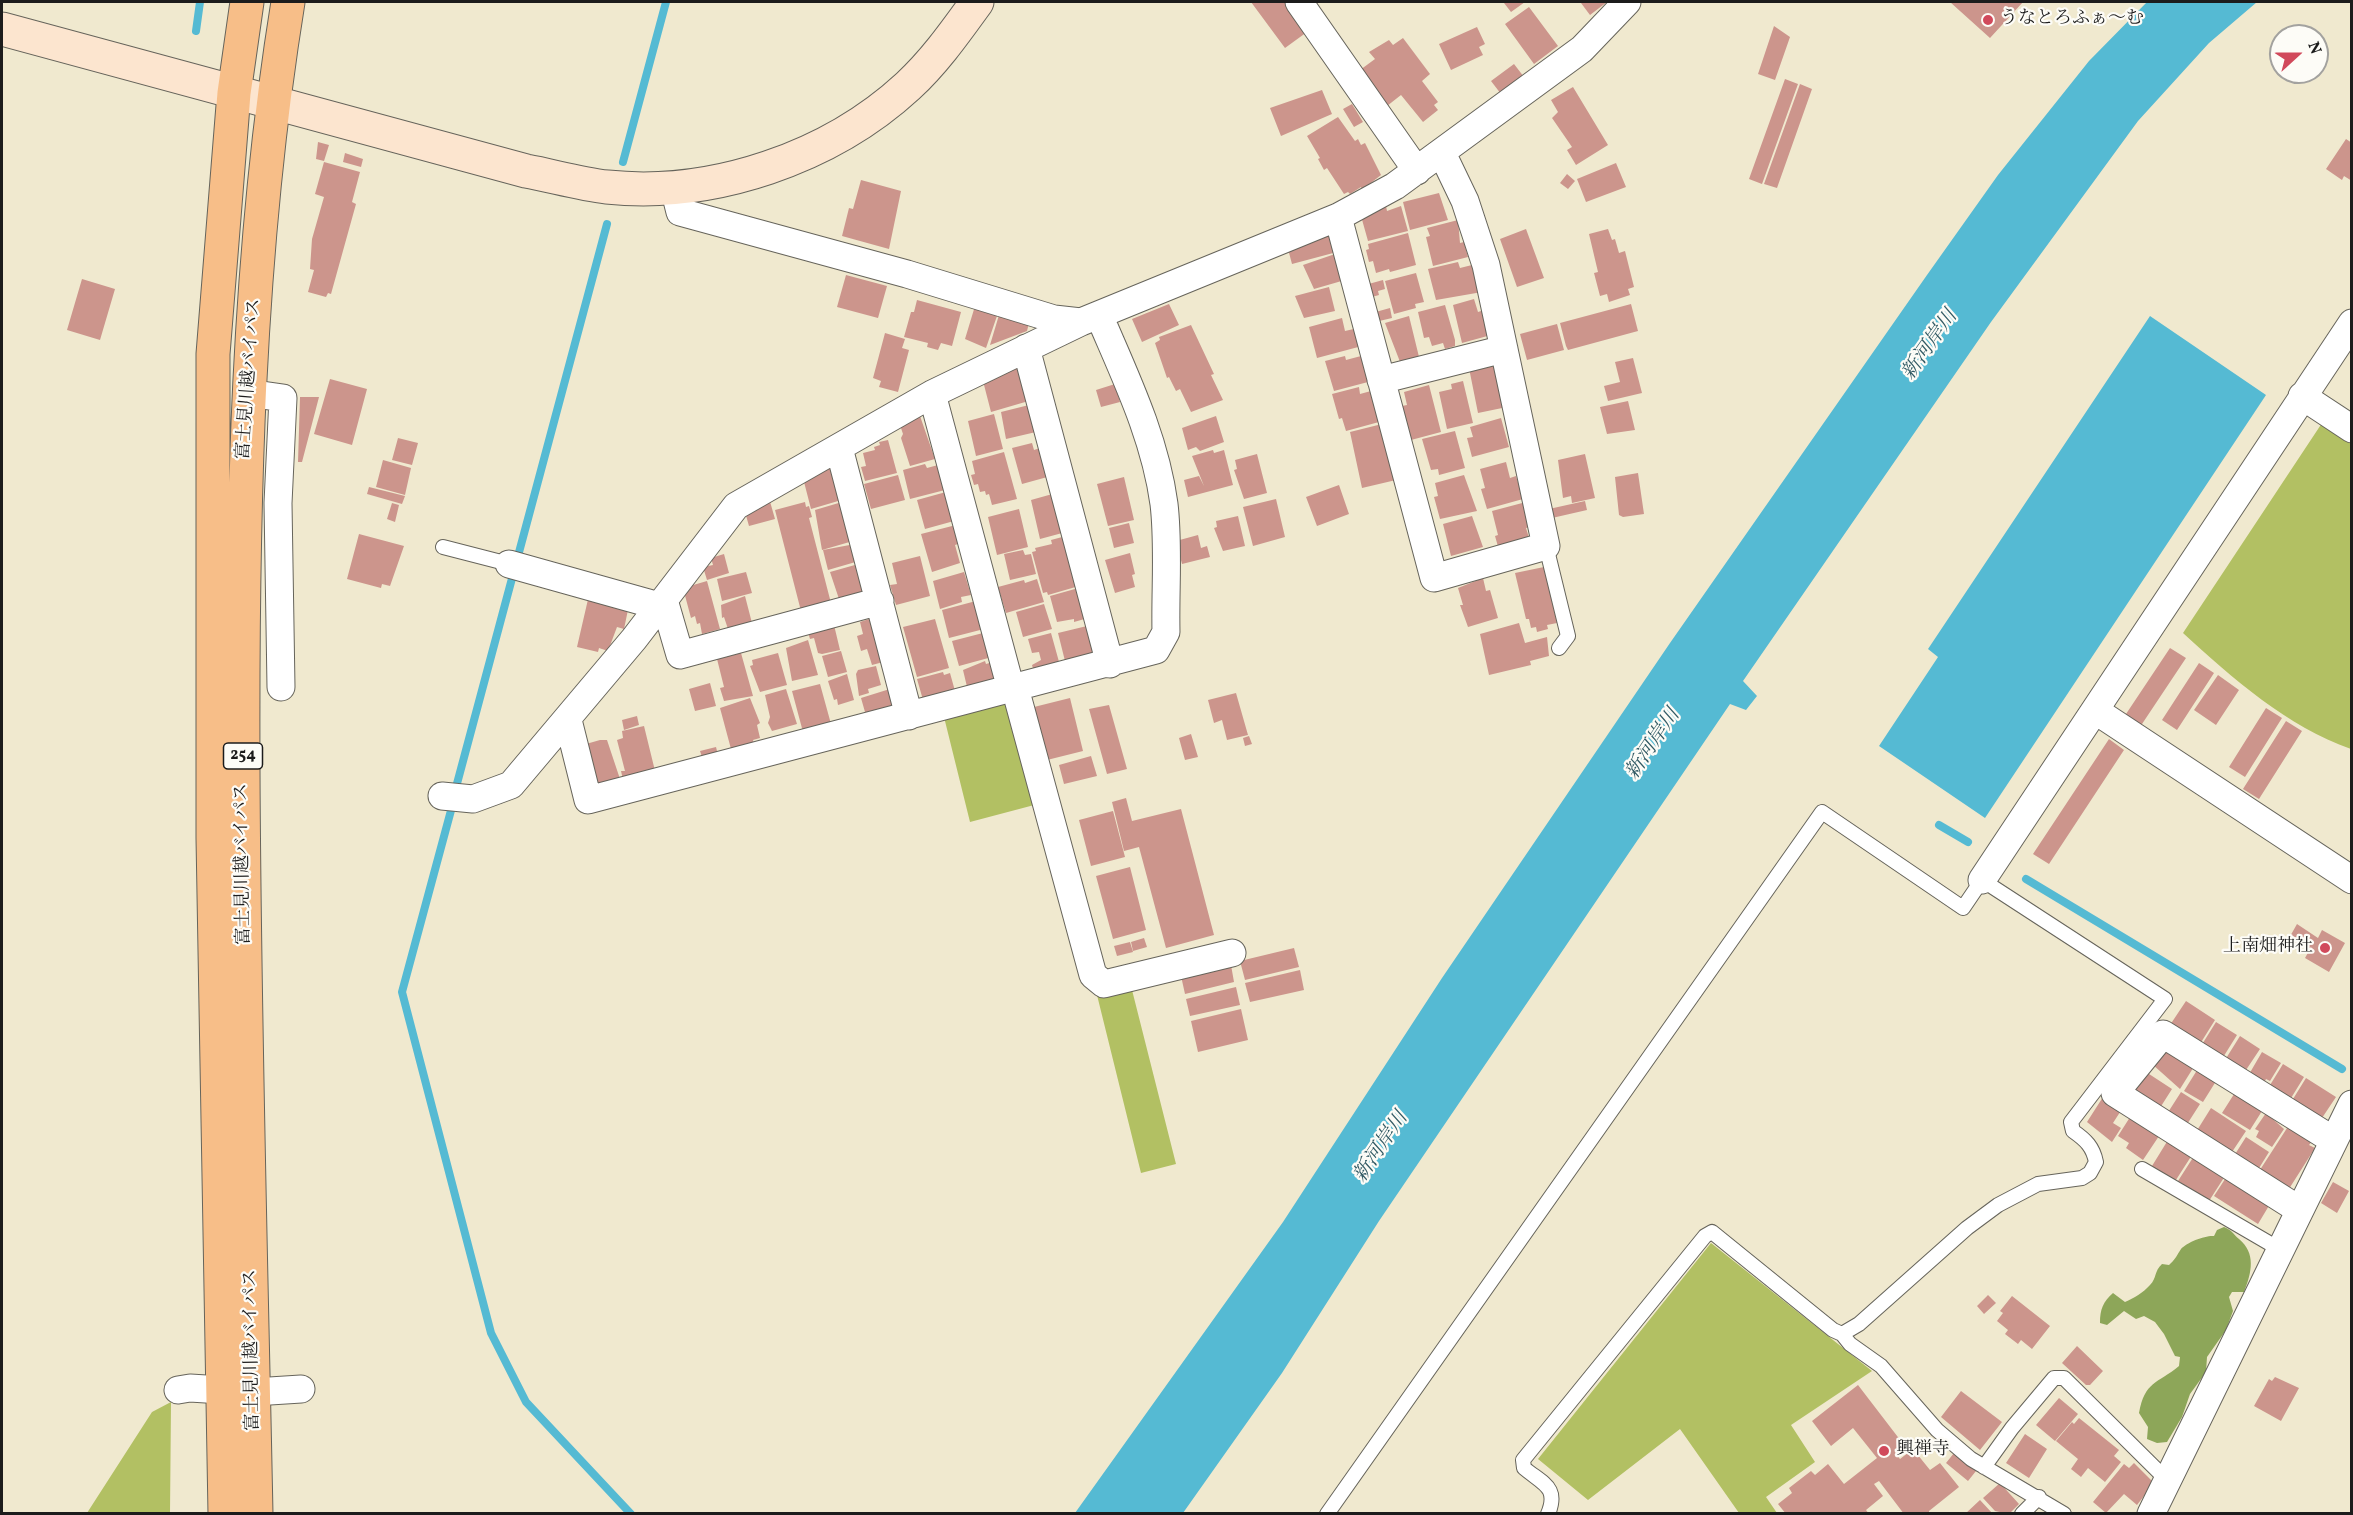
<!DOCTYPE html>
<html>
<head>
<meta charset="utf-8">
<style>
  body { margin:0 }
  #map { position:relative; width:2353px; height:1515px; overflow:hidden; background:#f0e9cf; font-family:Vollkorn,serif }
  canvas { display:block }
  .frame { position:absolute; inset:0; border:3px solid #1c1c1c; pointer-events:none }
  .north { position:absolute; left:2269px; top:24px; width:60px; height:60px; box-sizing:border-box; background:#fdfcf7; border:2px solid #a3a29f; border-radius:50%; rotate:69deg; font-size:16px; font-weight:700; line-height:24px; text-align:center; color:#1c1c1c }
  .north::after { content:''; display:block; margin:auto; width:21px; height:27px; background:#d1495b; clip-path:polygon(50% 0,100% 100%,50% 72%,0 100%) }
</style>
</head>
<body>
<div id="map">
<canvas width="2353" height="1515"></canvas>
<div class="frame"></div>
<div class="north">N</div>
</div>
<script>
const ctx = document.querySelector('canvas').getContext('2d');
ctx.lineJoin = 'round';
function paint(path, color) {
  ctx.fillStyle = color;
  ctx.fill(path, 'evenodd');
}
function strokePath(path, color, width, dash) {
  ctx.strokeStyle = color;
  ctx.lineWidth = width;
  ctx.lineCap = dash ? 'butt' : 'round';
  ctx.setLineDash(dash || []);
  ctx.stroke(path);
}
function write(font, color, halo, rows, align = 'center') {
  ctx.font = font + ' Vollkorn,"Noto Serif JP",serif';
  ctx.lineWidth = 4.5;
  ctx.setLineDash([]);
  ctx.textBaseline = 'middle';
  ctx.strokeStyle = halo;
  ctx.fillStyle = color;
  for (const [text, x, y, turn = 0] of rows) {
    ctx.save();
    ctx.translate(x, y);
    ctx.rotate((+turn || 0) * Math.PI / 180);
    ctx.textAlign = isNaN(turn) ? turn : align;
    if (halo) ctx.strokeText(text, 0, 0);
    ctx.fillText(text, 0, 0);
    ctx.restore();
  }
}
paint(new Path2D(`
  M2324,420L2351,438V749C2288,727 2232,678 2183,633Z
  M1011,700L1038,804L970,822L944,717Z
  M1131,986L1176,1164L1141,1173L1097,995Z
  M1711,1243L1872,1371L1791,1425L1815,1462L1766,1497L1777,1513H1739L1680,1429L1588,1500L1538,1459Z
  M171,1402L170,1513H87L152,1412Z`), '#b2c063');
paint(new Path2D(`
  M2224,1227C2232,1230 2233,1234 2239,1239C2256,1253 2252,1272 2244,1292H2232L2229,1297L2233,1311L2226,1330L2207,1357L2206,1372L2190,1394L2182,1417L2167,1442L2157,1443L2147,1439L2148,1427L2139,1413C2145,1381 2157,1384 2179,1366L2180,1357L2175,1356L2164,1334L2155,1322L2144,1316L2136,1319L2124,1311L2107,1325L2100,1323C2100,1309 2103,1302 2113,1293L2125,1302C2134,1298 2143,1293 2150,1285C2157,1278 2154,1271 2162,1264L2169,1265C2175,1260 2177,1255 2181,1249C2187,1242 2206,1235 2214,1236L2217,1230Z`), '#8da659');
paint(new Path2D(`
  M2147,2H2257L2209,43L2138,121L1991,322L1743,681L1757,696L1746,710L1730,704L1379,1221L1282,1373L1183,1513H1075L1283,1222L1442,978L1670,643L1927,275L1998,175L2089,61Z
  M2150,316L2266,395L1985,818L1879,746L1938,657L1928,649Z`), '#55bad3');
strokePath(new Path2D(`
  M196,31L200,2
  M623,162L666,2
  M455,791L607,224
  M453,803L402,992L491,1333L526,1402L631,1514
  M1939,825L1968,842
  M2026,879L2342,1069`), '#55bad3', 8);
paint(new Path2D(`
  M1251,2H1288L1307,32L1285,48Z
  M1507,2H1525L1511,12L1504,3Z
  M1584,2H1607L1590,15L1581,3Z
  M1950,2H2023L1990,38Z
  M1529,7L1558,46L1534,64L1505,24Z
  M1774,26L1790,37L1775,80L1758,74Z
  M1477,27L1485,44L1479,47L1483,55L1451,70L1439,44Z
  M1403,38L1430,74L1422,81L1438,102L1434,105L1438,110L1423,122L1401,95L1387,106L1360,70L1375,59L1369,52L1389,40L1393,45Z
  M1514,64L1524,77L1501,94L1491,81Z
  M1785,79L1798,84L1762,184L1749,179Z
  M1800,84L1812,89L1777,188L1764,184Z
  M1573,87L1608,145L1576,165L1567,150L1572,147L1552,118L1558,112L1551,100Z
  M1322,90L1332,114L1281,136L1270,108Z
  M1352,104L1363,122L1354,127L1343,109Z
  M1338,117L1355,141L1358,139L1361,145L1365,143L1381,175L1362,190L1361,187L1350,194L1348,192L1344,194L1327,168L1324,170L1318,159L1320,158L1307,136Z
  M2346,139L2352,143V181L2344,176L2342,180L2326,169Z
  M318,142L329,145L324,161L316,159Z
  M345,153L363,159L361,167L343,162Z
  M324,162L360,172L352,202L356,204L331,294L328,293L326,297L308,292L314,270L310,269L312,239L324,197L315,194Z
  M1616,163L1626,187L1586,202L1577,179Z
  M1567,174L1575,181L1568,189L1560,183Z
  M861,180L901,191L889,249L842,236L849,208L853,209Z
  M1439,193L1448,220L1410,230L1403,202Z
  M1386,206L1387,211L1401,206L1408,231L1368,241L1361,216Z
  M1458,220L1460,243L1464,242L1468,257L1433,266L1426,237L1430,236L1427,228Z
  M1526,229L1544,278L1517,287L1500,239Z
  M1608,229L1612,240L1615,239L1619,253L1625,251L1634,287L1628,289L1630,295L1609,302L1607,294L1600,296L1594,273L1598,272L1589,234Z
  M1332,232L1337,252L1292,264L1288,249Z
  M1408,233L1416,265L1390,272L1389,269L1376,273L1373,261L1369,262L1366,250L1369,249L1368,244Z
  M1335,254L1345,280L1314,289L1303,265Z
  M1458,262L1460,268L1472,265L1473,271L1476,270L1482,292L1436,300L1428,269Z
  M1416,273L1424,302L1415,304L1416,308L1394,314L1385,281Z
  M846,275L887,286L878,318L837,307Z
  M82,279L115,289L100,340L67,330Z
  M1383,280L1385,289L1378,291L1379,295L1368,298L1365,285Z
  M1329,287L1335,311L1304,318L1295,296Z
  M1474,299L1478,312L1484,310L1491,335L1462,343L1453,305Z
  M917,300L961,312L952,346L941,343L938,350L927,347L928,343L904,337L911,312H914Z
  M1169,304L1179,325L1142,342L1132,319Z
  M1631,304L1638,331L1568,350L1566,346L1560,323Z
  M1445,305L1455,340V346L1445,349L1443,343L1432,346L1429,337L1424,338L1418,312Z
  M975,306L998,313L986,348L965,339Z
  M1390,308L1392,318L1375,322L1372,313Z
  M999,315L1029,323L1027,331L990,345Z
  M1409,316L1420,361L1402,367L1385,323Z
  M1342,318L1345,331L1358,328L1362,346L1317,358L1309,327Z
  M1557,324L1564,350L1527,360L1520,334Z
  M1191,325L1214,374L1211,375L1223,400L1191,412L1180,389L1176,391L1169,377L1167,378L1155,343L1160,340L1159,337Z
  M885,333L905,339L902,348L909,350L898,392L879,387L881,381L873,378Z
  M1345,356L1346,360L1361,356L1368,382L1334,391L1325,361Z
  M1633,358L1642,393L1608,401L1604,386L1620,382L1615,362Z
  M1497,362L1507,407L1478,413L1469,368Z
  M1023,366L1032,400L991,412L983,381Z
  M330,379L367,389L352,445L314,434Z
  M1463,381L1473,423L1447,429L1439,392L1452,389L1451,384Z
  M1115,384L1120,402L1101,407L1096,390Z
  M1429,385L1441,432L1411,440L1402,406L1407,405L1404,392Z
  M1359,387L1360,394L1371,391L1379,422L1346,431L1342,418L1339,419L1332,394Z
  M300,397H319L302,462H298Z
  M1628,401L1635,430L1607,434L1600,407Z
  M1029,405L1036,432L1006,439L1001,412Z
  M994,414L1003,449L976,456L968,421Z
  M920,416L935,459L910,466L901,438L903,434L900,425L902,421Z
  M1216,416L1224,442L1200,451L1196,447L1188,450L1182,428Z
  M1501,418L1509,447L1472,457L1467,438L1473,437L1470,427Z
  M1382,424L1396,480L1362,488L1350,432Z
  M1455,431L1465,468L1439,475L1438,469L1431,470L1422,439Z
  M398,438L418,443L412,465L392,460Z
  M888,440L897,473L865,481L861,467L866,466L863,453L875,450L874,447L880,445L879,442Z
  M1032,443L1034,450L1043,447L1051,476L1022,484L1012,448Z
  M1213,450L1214,453L1224,450L1233,485L1188,497L1184,480L1199,476L1204,486L1192,456Z
  M1004,452L1017,499L992,505L989,494L986,495L985,491L980,492L978,484L974,485L971,475L975,474L972,461Z
  M1257,454L1267,493L1244,499L1234,470L1237,469L1235,460Z
  M1585,454L1595,498L1572,503L1571,496L1563,498L1558,460Z
  M383,460L411,468L405,495L376,487Z
  M1506,462L1510,478L1516,476L1523,499L1487,509L1481,489L1485,488L1480,469Z
  M830,464L845,499L811,509L803,478Z
  M925,464L927,468L938,465L945,490L910,499L903,470Z
  M1638,473L1644,514L1623,517L1619,515L1615,477Z
  M898,475L905,500L871,509L864,484Z
  M1464,475L1477,511L1440,519L1434,497L1438,496L1435,483Z
  M1124,477L1134,520L1108,526L1097,484Z
  M1339,485L1349,514L1317,526L1306,497Z
  M369,487L405,496L402,504L367,494Z
  M946,492L954,521L925,529L917,500Z
  M1056,493L1066,532L1040,539L1031,500Z
  M769,498L775,519L749,526L745,512Z
  M1276,499L1285,537L1253,546L1243,507Z
  M1585,501L1587,510L1552,518L1549,509Z
  M805,502L806,507L809,506L812,517L809,518L832,607L802,615L775,510Z
  M842,502L853,541L822,550L815,510Z
  M1526,502L1533,526L1526,528L1530,541L1499,550L1495,536L1498,535L1492,511Z
  M392,503L399,505L395,522L387,519Z
  M1019,509L1028,547L997,555L988,517Z
  M1238,516L1245,546L1223,551L1214,528L1217,527L1216,521Z
  M1472,516L1483,547L1451,556L1443,524Z
  M1129,523L1134,543L1114,548L1109,528Z
  M956,525L961,543L955,545L960,563L932,572L921,534Z
  M359,534L404,546L390,586L382,584L381,588L347,579Z
  M1198,535L1201,548L1207,546L1210,557L1182,564L1176,541Z
  M1066,536L1079,586L1048,595L1047,592L1043,593L1032,552L1036,551L1035,548L1052,544L1051,540Z
  M855,544L859,561L828,570L823,550Z
  M1023,550L1025,555L1031,554L1036,574L1010,580L1004,554Z
  M1130,553L1135,574L1132,575L1135,587L1115,593L1105,560Z
  M724,554L729,573L707,580L703,567L713,565L711,558Z
  M920,556L930,596L896,605L890,585L897,584L892,563Z
  M862,563L869,591L840,602L830,572Z
  M1544,567L1557,623L1547,625L1548,629L1537,632L1536,627L1531,628L1529,619H1526L1515,573Z
  M746,572L752,593L722,601L717,579Z
  M964,572L971,595L961,597L962,602L940,609L933,581Z
  M1483,578L1486,591L1490,590L1498,618L1468,627L1460,605H1463L1458,588Z
  M1037,579L1044,602L1006,613L998,587L1024,580L1025,583Z
  M707,581L720,629L702,634L700,623L697,624L695,616L691,618L683,588Z
  M1082,587L1088,618L1074,622V619L1057,622L1050,596Z
  M589,595L629,605L624,629L617,627L608,651L599,648L598,652L577,647Z
  M745,596L753,627L728,629L724,617L722,618L721,605Z
  M976,601L984,629L949,638L942,610Z
  M1044,604L1052,629L1023,637L1016,612Z
  M875,617L887,661L872,665L867,649L861,651L857,636L863,634L860,622Z
  M935,619L949,668L917,677L903,627Z
  M1519,623L1525,643L1547,637L1549,656L1530,661L1531,665L1489,675L1480,634Z
  M834,625L840,650L822,654L818,653L814,638L810,639L807,629Z
  M1087,626L1096,657L1066,665L1058,633Z
  M983,633L992,657L959,666L952,641Z
  M1051,633L1061,669L1035,676L1032,665L1041,660L1039,652L1032,653L1028,639Z
  M808,640L818,675L792,681L786,648Z
  M2170,648L2186,658L2140,727L2124,717Z
  M841,651L847,672L828,677L822,656Z
  M741,653L753,696L724,701L720,688L724,687L717,659Z
  M778,653L787,685L760,692L750,666L753,665L752,660Z
  M985,661L986,664L993,662L998,682L968,691L963,670Z
  M2199,663L2214,673L2177,730L2162,720Z
  M876,666L881,685L868,689L869,693L859,696L856,674L858,670Z
  M943,672L944,675L950,673L955,691L923,700L917,679Z
  M847,674L854,700L838,705L837,699L834,700L828,681Z
  M2218,675L2239,690L2216,725L2194,710Z
  M710,683L716,706L695,711L689,689Z
  M820,684L831,724L803,732L792,691Z
  M893,688L899,710L867,719L861,698Z
  M786,689L797,724L772,731L768,723L770,717L765,695Z
  M1236,693L1248,735L1227,740L1222,720L1214,723L1208,700Z
  M750,698L760,723L757,725L760,738L753,740L754,744L731,749L720,708Z
  M1070,698L1083,751L1047,760L1034,707Z
  M1109,705L1127,769L1107,774L1089,709Z
  M2266,708L2282,718L2245,777L2229,767Z
  M637,716L639,725L624,730L622,720Z
  M2286,721L2302,731L2259,799L2243,789Z
  M644,726L656,775L624,784L621,771H625L617,740L623,738L622,731Z
  M1191,734L1198,757L1185,760L1179,738Z
  M1249,736L1252,744L1245,746L1243,738Z
  M2109,739L2124,750L2049,864L2033,854Z
  M600,740H607L622,785L597,791L586,744Z
  M716,747L719,759L704,763L700,751Z
  M1091,756L1097,776L1064,784L1059,765Z
  M1126,798L1132,821L1181,809L1214,935L1166,948L1139,847L1124,851L1112,802Z
  M1113,811L1125,857L1091,866L1079,820Z
  M1130,867L1146,930L1113,939L1096,876Z
  M2297,924L2318,938L2322,930L2345,943L2329,972L2305,958L2310,949L2288,940Z
  M1144,938L1147,947L1133,951L1131,942Z
  M1130,942L1133,952L1117,956L1114,946Z
  M1294,948L1299,967L1245,980L1240,961Z
  M1231,965L1234,982L1185,994L1181,976Z
  M1300,970L1304,990L1250,1002L1245,983Z
  M1236,987L1240,1005L1190,1016L1186,999Z
  M2186,1001L2215,1020L2200,1044L2170,1025Z
  M1241,1009L1248,1040L1198,1052L1191,1021Z
  M2216,1022L2237,1035L2222,1059L2201,1046Z
  M2240,1036L2260,1049L2244,1073L2225,1060Z
  M2165,1049L2195,1065L2180,1089L2152,1064Z
  M2262,1052L2281,1063L2270,1081L2266,1079L2263,1085L2248,1076Z
  M2283,1064L2304,1077L2288,1103L2267,1090Z
  M2199,1067L2218,1078L2203,1102L2184,1091Z
  M2146,1072L2172,1089L2158,1111L2134,1091Z
  M2306,1078L2336,1097L2322,1118L2293,1099Z
  M2236,1091L2262,1111L2250,1130L2222,1113Z
  M2181,1092L2200,1104L2184,1129L2165,1117Z
  M2103,1097L2122,1109L2113,1123L2121,1128L2112,1142L2087,1122Z
  M2211,1108L2246,1131L2228,1158L2196,1132Z
  M2266,1113L2284,1129L2272,1147L2256,1137L2259,1131L2255,1129Z
  M2132,1114L2159,1136L2143,1160L2126,1148L2129,1143L2118,1136Z
  M2289,1125L2313,1140L2309,1145L2315,1148L2287,1192L2258,1173Z
  M2246,1137L2269,1152L2256,1173L2232,1159Z
  M2168,1140L2192,1155L2174,1183L2152,1166Z
  M2194,1156L2225,1176L2209,1201L2178,1181Z
  M2227,1176L2270,1204L2258,1224L2214,1196Z
  M2333,1182L2349,1191L2337,1213L2321,1203Z
  M1988,1295L1996,1303L1984,1314L1977,1306Z
  M2012,1296L2050,1326L2032,1349L2021,1340L2018,1344L2005,1334L2008,1330L1997,1321L2003,1313L2000,1311Z
  M2077,1346L2103,1371L2090,1385H2086L2062,1363Z
  M2275,1377L2299,1388L2281,1421L2254,1406L2269,1379L2272,1381Z
  M1858,1385L1904,1445L1895,1453L1900,1459L1913,1449L1930,1470L1940,1463L1959,1487L1929,1511V1514H1904L1879,1481L1874,1484L1883,1496L1866,1510L1869,1514H1786L1778,1504L1792,1493L1789,1488L1811,1471L1815,1475L1828,1464L1844,1484L1877,1458L1853,1428L1831,1446L1812,1421Z
  M1961,1391L2002,1422L1980,1450L1941,1417Z
  M2059,1398L2078,1414L2055,1441L2036,1425Z
  M2079,1418L2119,1450L2114,1456L2121,1462L2105,1482L2088,1468L2081,1477L2071,1469L2078,1459L2056,1441L2072,1422L2074,1424Z
  M2025,1434L2047,1449L2029,1478L2006,1463Z
  M1954,1453L1976,1471L1968,1481L1946,1463Z
  M2134,1463L2154,1483L2137,1505L2124,1494L2106,1513L2093,1502L2124,1464L2129,1468Z
  M2000,1483L2019,1504L2009,1514L1995,1511L1983,1498Z
  M1980,1500L1993,1514H1965Z`), '#cc958c');
const lane = new Path2D(`
  M1546,546L1568,636L1559,648
  M443,547L509,564
  M2142,1169L2281,1250
  M1842,1334L1850,1344L1881,1366L1937,1430L1971,1459L2064,1514
  M1984,1467L2012,1428L2054,1378H2064L2167,1480
  M1327,1514L1822,812L1963,908L1982,880L2165,999L2071,1122L2073,1131C2086,1140 2093,1147 2096,1162L2090,1173L2082,1178L2038,1184L1998,1205L1967,1228L1859,1324L1842,1334L1833,1330L1712,1232L1705,1236L1523,1460L1524,1468C1543,1484 1559,1487 1548,1514
  M2022,1514L2039,1497`);
const street = new Path2D(`
  M1299,2L1417,171
  M674,188L680,212L907,274L1054,319L1081,322
  M1338,217L1434,578L1546,546L1486,265L1465,201L1442,153
  M1026,348L1110,664
  M1381,380L1504,349
  M248,393L283,398L278,503L281,687
  M932,394L1011,689
  M2302,396L2352,429
  M839,448L909,716
  M509,564L659,606
  M664,600L680,655L880,601
  M1015,688L1093,975L1104,984L1232,953
  M2096,711L2352,880
  M568,720L588,800L1156,650L1166,632C1165,590 1169,546 1164,504C1155,437 1125,376 1099,315
  M442,796L473,799L511,785L634,639L736,506L932,394L1081,322L1338,217L1395,186L1582,49L1627,2
  M1982,880L2352,323
  M2298,1209L2115,1093L2163,1034L2333,1140
  M178,1390L190,1388L254,1392L301,1389
  M2151,1514L2352,1104`);
const secondary = new Path2D(`
  M2,29L526,171C553,176 580,184 607,187C713,198 830,158 908,86C935,61 956,31 977,2`);
const highway = new Path2D(`
  M225,1514L213,838V354L234,93L247,2
  M256,1514C251,1265 244,1016 243,768C242,512 247,255 288,2`);
strokePath(lane, '#66645b', 16);
strokePath(street, '#66645b', 29);
strokePath(secondary, '#66645b', 35);
strokePath(highway, '#66645b', 35);
strokePath(lane, '#fff', 14);
strokePath(street, '#fff', 27);
strokePath(secondary, '#fce5cf', 33);
strokePath(highway, '#f7be88', 33);
for (const [x, y, r, color] of [
  [1988,20,6,"#d1495b"],
  [2325,948,6,"#d1495b"],
  [1884,1451,6,"#d1495b"]
]) {
  const dot = new Path2D();
  dot.arc(x, y, r, 0, 2 * Math.PI);
  ctx.fillStyle = color;
  ctx.fill(dot);
  strokePath(dot, '#fdfcf7', 2);
}
for (const [x, y, w] of [
  [243,756,39]
]) {
  const box = new Path2D();
  box.roundRect(x - w / 2, y - 13, w, 26, 4.5);
  ctx.fillStyle = '#fdfcf7';
  ctx.fill(box);
  strokePath(box, '#1c1c1c', 1.5);
}
write('bold 16px', '#1c1c1c', null, [
  ["254",243,756]
]);
write('18px', '#1c1c1c', '#fdfcf7', [
  ["うなとろふぁ〜む",2000,20],
  ["上南畑神社",2313,948,"right"],
  ["興禅寺",1896,1451]
], 'left');
write('18px', '#1c1c1c', '#fdfcf7', [
  ["富士見川越バイパス",250,379,-86],
  ["富士見川越バイパス",244,864,-91],
  ["富士見川越バイパス",253,1350,-91]
]);
write('italic 20px', '#335b65', '#fdfcf7', [
  ["新河岸川",1931,346,-55],
  ["新河岸川",1654,745,-56],
  ["新河岸川",1382,1148,-56]
]);
</script>
</body>
</html>
